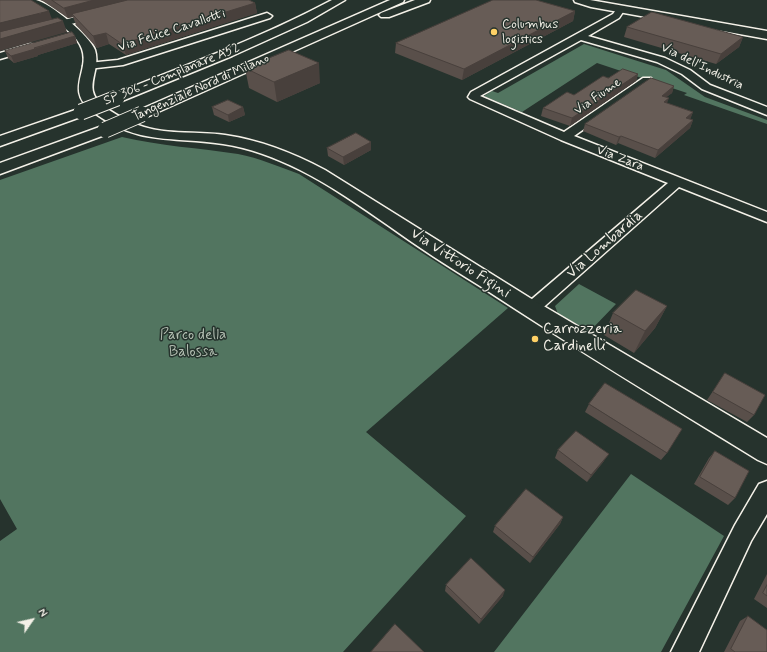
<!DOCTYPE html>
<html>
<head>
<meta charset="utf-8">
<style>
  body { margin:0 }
  #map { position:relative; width:767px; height:652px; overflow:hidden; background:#26332d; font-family:Mynerve,sans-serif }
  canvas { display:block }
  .north { position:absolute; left:12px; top:600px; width:40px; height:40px; -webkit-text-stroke:3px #26332d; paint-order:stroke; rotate:56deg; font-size:11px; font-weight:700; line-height:16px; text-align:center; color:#f4f1e8 }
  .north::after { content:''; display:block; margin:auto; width:14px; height:18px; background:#f4f1e8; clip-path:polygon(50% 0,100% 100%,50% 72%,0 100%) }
</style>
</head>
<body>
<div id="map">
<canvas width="767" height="652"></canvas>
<div class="north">N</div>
</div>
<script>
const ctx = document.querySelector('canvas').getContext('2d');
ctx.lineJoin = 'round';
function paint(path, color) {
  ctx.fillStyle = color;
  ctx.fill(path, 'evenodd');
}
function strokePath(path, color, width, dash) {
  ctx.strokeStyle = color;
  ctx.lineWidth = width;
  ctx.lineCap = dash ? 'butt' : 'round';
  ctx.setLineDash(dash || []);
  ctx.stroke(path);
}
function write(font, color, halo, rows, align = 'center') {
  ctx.font = font + ' Mynerve,sans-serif';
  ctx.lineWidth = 3;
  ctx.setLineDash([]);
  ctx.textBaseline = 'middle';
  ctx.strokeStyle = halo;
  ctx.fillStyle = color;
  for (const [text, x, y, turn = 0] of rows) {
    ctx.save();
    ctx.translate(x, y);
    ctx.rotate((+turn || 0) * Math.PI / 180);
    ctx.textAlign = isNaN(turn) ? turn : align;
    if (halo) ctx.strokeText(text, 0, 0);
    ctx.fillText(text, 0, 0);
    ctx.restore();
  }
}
paint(new Path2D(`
  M584,44L666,70L705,97L767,120V124L684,95L687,93L597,63L522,112L484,96L492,91L498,93Z
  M122,137C160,146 199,148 238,154C259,158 280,167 299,174L508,308L366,432L466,516L343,652H0V541L17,529L0,499V180Z
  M579,284L616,304L590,331L558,314L555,306Z
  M631,474L724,536L661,652H494Z`), '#527560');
const street = new Path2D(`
  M621,6L625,9L619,18L588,36L665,58L690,70L710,85L767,107V115L702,89L682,74L657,62L581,40L480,96L564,132L643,78H651L652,80L651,82L574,136L767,212V222L679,187L537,313L531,315L525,313L522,309L525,305L668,183L561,140L470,99L468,97L471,92L613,14L618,7Z
  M98,11L103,14L101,16L0,43V37Z
  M267,13L272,16L270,18L123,65L88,69L83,66L88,63L118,60Z
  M30,44L34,45L35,47L34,49L0,59V53Z
  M767,481V514L751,541L699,652H671L735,525L759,484Z`);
const secondary = new Path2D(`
  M24,0C27,0 32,0 36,0C50,3 90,36 95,50C102,73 79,89 106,108C118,116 130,123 144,127C170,135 198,131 225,135C260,140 293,153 325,170L530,298L767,438V464L758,460C665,403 571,346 480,286C449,267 418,247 389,226C360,206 332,186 300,170C276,158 250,148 223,144C172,136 139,146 93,112C64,90 90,72 82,49C74,26 39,16 24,0Z
  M332,0H345L307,22L232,56L122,101L117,102L112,101L110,98L112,95C186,65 261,38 332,0Z
  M574,0H590L767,31V39L591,7L575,2Z
  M81,108L86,109L88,112L86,115L0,146V136Z`);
const highway = new Path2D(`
  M390,0H404L403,2L147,117L142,118L137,117L135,114L137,111Z
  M415,0H430L429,2L389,17H381L379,15L381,13Z
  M105,125L110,127L113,130L110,133L0,174V163Z`);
strokePath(street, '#f4f1e8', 3);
strokePath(secondary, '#f4f1e8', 3);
strokePath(highway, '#f4f1e8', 3);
paint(street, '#26332d');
paint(secondary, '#26332d');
paint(highway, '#26332d');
const secondaryBridge = new Path2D(`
  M81,112L117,98`);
const highwayBridge = new Path2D(`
  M105,130L142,114`);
strokePath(secondaryBridge, '#f4f1e8', 17, []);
strokePath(highwayBridge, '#f4f1e8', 17, []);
strokePath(secondaryBridge, '#26332d', 15);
strokePath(highwayBridge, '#26332d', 15);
paint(new Path2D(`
  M40,0H249L255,3L257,13L126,55L109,44L97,48L76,25L73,17L68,18L43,1Z
  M575,11L573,21L462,80L395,53L396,43Z
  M627,27L743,37L739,47L716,64L624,37Z
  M75,36L77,43L38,55V56L14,63L8,58L5,51Z
  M245,68L320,83L277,102L249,88Z
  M638,74L636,81L570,126L541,116L543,108L574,95L608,78Z
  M674,86L672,93L666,97L667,103L693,112L690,119L693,120L690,128L655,158L618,143L616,145L583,131L585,124Z
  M212,107H243L245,115L229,122L214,115Z
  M371,142V150L344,165L328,156L327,148Z
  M667,306L655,328L634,353L604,335L613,313Z
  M725,373L754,415L747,422L707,400Z
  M589,404L667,453L661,460L585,412Z
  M558,450L604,461L587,482L555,458Z
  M715,451L735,498L728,505L694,484L709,458Z
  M563,517L560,524L530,563L493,532L495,526Z
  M767,574V608L754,599Z
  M446,585L503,596L479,624L445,591Z
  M748,616L767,652H724L740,621Z`), '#594f4a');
paint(new Path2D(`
  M94,0H139L72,14L73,17L68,18L64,8Z
  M255,3L257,13L126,55L122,44Z
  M49,11L53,22L0,35V23Z
  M575,11L573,21L462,80L464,69Z
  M63,21L67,32L0,51V39Z
  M106,33L109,44L97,48L93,36Z
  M75,36L77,43L38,55V56L14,63L11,56Z
  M743,37L739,47L716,64L721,54Z
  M319,63L320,83L277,102L274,82Z
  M638,74L636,81L570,126L572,118Z
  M674,86L672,93L659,103L662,96Z
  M669,98L666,106L664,102Z
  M243,107L245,115L229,122L228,115Z
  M693,112L690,120L686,118Z
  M693,120L690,128L655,158L658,150Z
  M621,136L618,143L616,145L619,137Z
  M371,142V150L344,165L343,157Z
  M667,306L655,328L634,353L645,331Z
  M609,454L604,461L587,482L591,475Z
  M563,517L560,524L530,563L533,557Z
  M505,590L503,596L479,624L481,619Z`), '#48403c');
const building = new Path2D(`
  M0,0H31L49,11L0,23Z
  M52,0H94L64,8Z
  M128,0H249L255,3L122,44L106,33L93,36L72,14Z
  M493,0H536L575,11L464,69L396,43Z
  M652,12L743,37L721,54L627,27Z
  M58,18L63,21L0,39V32Z
  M72,32L75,36L34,48L35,49L11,56L5,51Z
  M289,50L319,63L274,82L245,68Z
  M623,69L638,74L572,118L543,108L567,92L574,95L603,76L608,78Z
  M651,78L674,86L662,96L669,98L664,102L693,112L686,118L693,120L658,150L621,136L619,137L585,124Z
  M228,100L243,107L228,115L212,107Z
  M356,133L371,142L343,157L327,148Z
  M636,290L667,306L645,331L613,313Z
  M725,373L765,395L754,415L713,392Z
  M605,383L682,429L667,453L589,404Z
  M576,431L609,454L591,475L558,450Z
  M715,451L749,471L735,498L700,477Z
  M526,489L563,517L533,557L495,526Z
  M471,558L505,590L481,619L446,585Z
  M767,585V596L763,593Z
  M748,616L767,630V652H735L731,649Z
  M395,624L424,652H371Z`);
paint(building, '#675c56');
strokePath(building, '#48403c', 1);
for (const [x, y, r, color] of [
  [494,32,4,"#ffd166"],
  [535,339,4,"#ffd166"]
]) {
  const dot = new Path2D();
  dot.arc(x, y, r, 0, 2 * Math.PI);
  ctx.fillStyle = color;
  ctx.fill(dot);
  strokePath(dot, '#26332d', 1.5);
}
write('13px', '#f4f1e8', '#26332d', [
  ["Columbus",502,25],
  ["logistics",502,40]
], 'left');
write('13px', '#f4f1e8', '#26332d', [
  ["Via Felice Cavallotti",172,31,-18],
  ["Via dell'Industria",702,67,26],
  ["SP 306 - Complanare A52",172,75,-22],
  ["Tangenziale Nord di Milano",201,88,-24],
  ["Via Fiume",598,97,-35],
  ["Via Zara",620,159,21]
]);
write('15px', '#f4f1e8', '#26332d', [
  ["Via Lombardia",605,245,-41],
  ["Via Vittorio Figini",460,264,33]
]);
write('15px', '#f4f1e8', '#26332d', [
  ["Carrozzeria",543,330],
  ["Cardinelli",543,347]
], 'left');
write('15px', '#b3bfb2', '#26332d', [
  ["Parco della",193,336],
  ["Balossa",193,353]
]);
</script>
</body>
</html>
